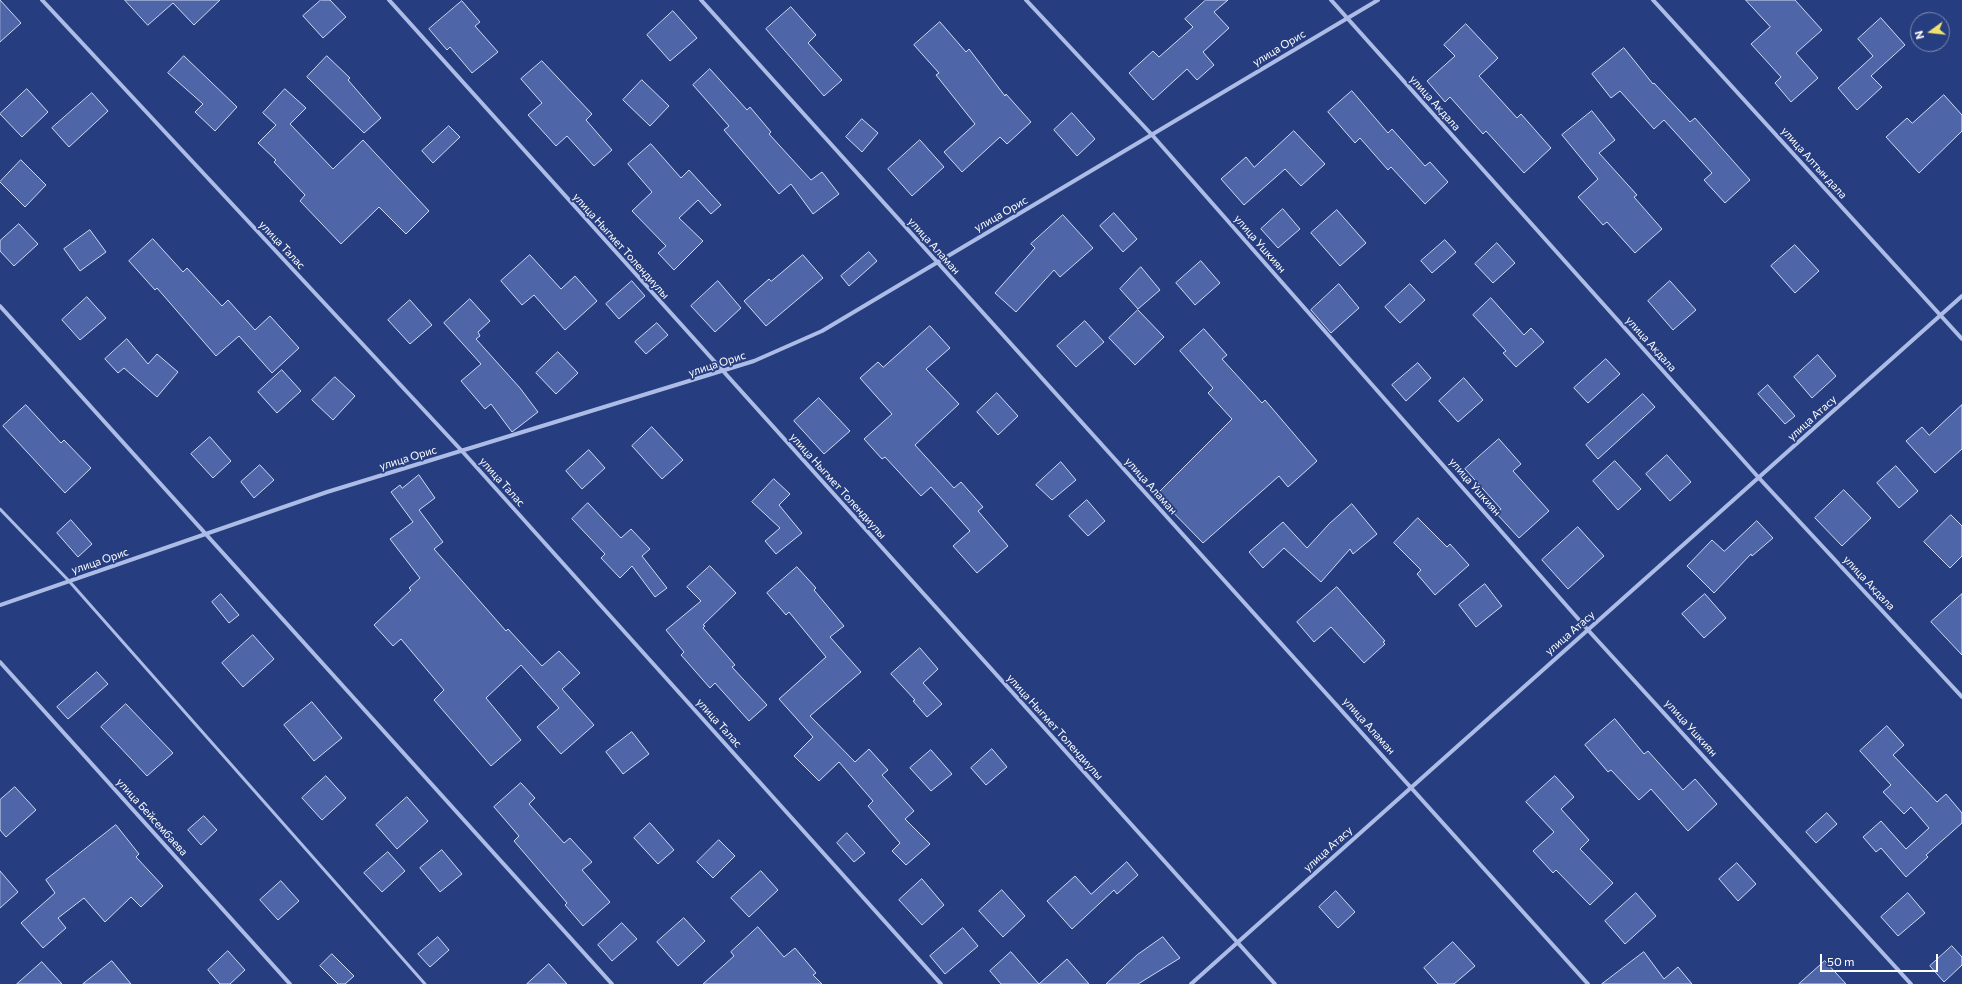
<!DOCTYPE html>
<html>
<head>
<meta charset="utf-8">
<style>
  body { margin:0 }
  #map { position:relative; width:1962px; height:984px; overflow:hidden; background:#263d7f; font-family:Commissioner,sans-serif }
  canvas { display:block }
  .north { position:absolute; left:1910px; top:12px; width:40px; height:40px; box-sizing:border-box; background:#263d7f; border:1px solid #7d8bb2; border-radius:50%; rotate:255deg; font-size:11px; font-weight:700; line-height:16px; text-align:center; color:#fff }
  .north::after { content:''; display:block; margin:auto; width:14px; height:18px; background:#efe171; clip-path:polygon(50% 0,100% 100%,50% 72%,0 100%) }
  .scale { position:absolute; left:1820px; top:954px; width:118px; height:18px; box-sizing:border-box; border:2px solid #fff; border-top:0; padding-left:5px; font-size:12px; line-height:14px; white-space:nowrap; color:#fff; -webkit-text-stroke:3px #263d7f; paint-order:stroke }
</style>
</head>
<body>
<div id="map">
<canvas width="1962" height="984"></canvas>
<div class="north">N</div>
<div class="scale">50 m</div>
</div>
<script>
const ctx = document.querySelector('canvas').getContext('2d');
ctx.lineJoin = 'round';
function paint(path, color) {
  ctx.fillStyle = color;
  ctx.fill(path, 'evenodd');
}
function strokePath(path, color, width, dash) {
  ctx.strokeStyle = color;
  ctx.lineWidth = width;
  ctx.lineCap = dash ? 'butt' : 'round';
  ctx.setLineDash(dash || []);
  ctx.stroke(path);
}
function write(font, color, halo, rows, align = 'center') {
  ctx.font = font + ' Commissioner,sans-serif';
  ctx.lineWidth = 3.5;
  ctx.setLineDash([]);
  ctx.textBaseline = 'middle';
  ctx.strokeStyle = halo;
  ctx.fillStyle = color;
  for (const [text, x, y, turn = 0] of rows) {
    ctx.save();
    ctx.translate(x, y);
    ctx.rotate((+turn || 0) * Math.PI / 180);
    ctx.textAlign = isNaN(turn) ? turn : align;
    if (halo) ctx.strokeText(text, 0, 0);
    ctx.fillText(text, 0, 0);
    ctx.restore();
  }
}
const building = new Path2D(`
  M0,0L21,23L0,42Z
  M125,0H220L194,25L173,3L148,25Z
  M321,0H330L346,17L323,38L303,16Z
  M1206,0H1228L1214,12L1229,28L1203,52L1214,65L1197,80L1187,69L1153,100L1129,73L1153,51L1159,57L1193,27L1185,19Z
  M1746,0H1795L1822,30L1796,53L1818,78L1791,102L1775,83L1781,77L1751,44L1770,27Z
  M462,1L480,22L475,26L498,52L472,73L450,47L447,50L429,29Z
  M791,7L816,35L808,43L842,80L824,96L766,29Z
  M673,11L697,38L670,61L647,35Z
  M1881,18L1905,45L1871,76L1882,87L1857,110L1838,88L1873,56L1858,39Z
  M940,22L966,52L969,49L1005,96L1006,94L1031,122L1007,144L1000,137L962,172L944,152L975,124L936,75L939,73L914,45Z
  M1466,24L1498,58L1479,76L1517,118L1521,114L1551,148L1524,173L1486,131L1483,134L1450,97L1445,102L1427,81L1455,56L1444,45Z
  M1624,48L1653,84L1654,83L1690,122L1695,118L1750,180L1725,203L1704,180L1712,173L1664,120L1654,129L1620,91L1611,98L1592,74Z
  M184,56L237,107L215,131L195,112L203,104L168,73Z
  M327,56L350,78L348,80L381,118L364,133L307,77Z
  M542,61L592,114L586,120L612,150L594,166L567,136L556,146L528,115L542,103L521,79Z
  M710,69L747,110L750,107L771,132L769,134L811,180L822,172L839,194L813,214L791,184L779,194L724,130L729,126L693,85Z
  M642,80L669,106L650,126L623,100Z
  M27,89L48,112L22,137L0,114Z
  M285,89L306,108L290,124L333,169L363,140L429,211L406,234L379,207L341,244L300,201L305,195L274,162L276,160L258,143L276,125L263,113Z
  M1352,91L1388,133L1392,129L1425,166L1430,162L1448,182L1425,204L1391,167L1388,170L1360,138L1355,143L1328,112Z
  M92,93L108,111L69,147L52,128Z
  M1944,95L1962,115V131L1919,173L1886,137L1907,118L1912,123Z
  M1592,111L1615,140L1599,153L1637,195L1634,197L1662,229L1635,253L1607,222L1603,225L1578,197L1598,179L1562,135Z
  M1072,113L1095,139L1077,156L1054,130Z
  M862,119L878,133L862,152L846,137Z
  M449,126L460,137L433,163L422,151Z
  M1294,131L1325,164L1301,186L1285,169L1244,205L1221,179L1246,157L1254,167Z
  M920,140L944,167L912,196L888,169Z
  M651,144L681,178L689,170L721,205L711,214L698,200L679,218L703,241L674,270L658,253L666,246L632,211L652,192L628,164Z
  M21,160L46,185L25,207L0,182Z
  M1283,209L1300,229L1278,248L1261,229Z
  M1337,210L1366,243L1340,266L1311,233Z
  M1114,213L1137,239L1123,252L1100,226Z
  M1063,215L1093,248L1060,277L1054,270L1016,312L995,293L1035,248L1031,244Z
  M19,224L38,244L14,266L0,251V241Z
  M90,230L106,252L80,271L64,249Z
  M153,239L183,272L187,268L222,306L228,300L255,330L270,316L299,348L272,373L239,336L216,356L157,288L155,290L129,261Z
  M1445,240L1456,252L1432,273L1421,261Z
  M1497,243L1515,263L1493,283L1475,264Z
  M1795,245L1819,271L1795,293L1771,266Z
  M869,252L877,261L849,286L841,276Z
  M530,255L561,289L575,276L597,301L565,330L534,295L522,305L501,281Z
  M803,255L823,278L766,326L744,301L769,279L771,281Z
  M1201,261L1220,283L1195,305L1176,283Z
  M1141,267L1160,290L1138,309L1120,289Z
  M632,281L645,296L619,319L606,304Z
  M718,281L741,308L715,332L691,306Z
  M1670,281L1696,310L1673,330L1648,301Z
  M1339,284L1359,308L1331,333L1311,310Z
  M1410,284L1425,300L1400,323L1385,307Z
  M87,297L106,318L80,340L62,320Z
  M1491,298L1524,335L1531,328L1544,342L1516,367L1503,353L1506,351L1473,315Z
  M470,299L490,321L478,332L480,336L476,339L520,388L538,412L512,432L491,404L485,409L461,381L481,364L444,323Z
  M410,300L432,325L410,344L388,320Z
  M1138,310L1164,337L1135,365L1109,338Z
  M1085,321L1104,342L1076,367L1057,346Z
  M657,323L668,335L646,354L635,342Z
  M930,326L950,348L926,369L959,404L915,445L954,488L961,482L983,507L978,511L1008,546L977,573L953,546L970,531L931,487L921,496L885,457L882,459L864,439L892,414L860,378L878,362L883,367Z
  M1204,329L1227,355L1222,359L1262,403L1265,400L1317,461L1288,487L1279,476L1203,543L1156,495L1232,419L1208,393L1213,388L1180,351Z
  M127,339L148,364L157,354L178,372L157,397L124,368L118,373L105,359Z
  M558,352L578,373L556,394L536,373Z
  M1818,355L1836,376L1812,398L1794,377Z
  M1606,359L1620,374L1588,403L1574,388Z
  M1418,363L1431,378L1406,401L1392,385Z
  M282,370L301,391L277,413L258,392Z
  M335,377L355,396L333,420L312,400Z
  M1464,378L1483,400L1458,422L1439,401Z
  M1768,385L1795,416L1785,424L1758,394Z
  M997,393L1018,416L998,435L977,412Z
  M1643,394L1655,407L1598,459L1586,445Z
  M819,398L850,431L824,454L794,421Z
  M26,405L61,443L64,440L91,468L65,493L3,426Z
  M1962,405V449L1935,473L1906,441L1922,427L1929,435Z
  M652,427L683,460L662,479L632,446Z
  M210,437L231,461L213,478L191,454Z
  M1499,439L1521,464L1513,471L1549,511L1519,538L1496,513L1501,509L1465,469Z
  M589,450L605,468L582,489L566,471Z
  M1667,455L1691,482L1670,501L1646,474Z
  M1615,461L1641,489L1618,510L1593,481Z
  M1061,462L1076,480L1052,500L1036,485Z
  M260,465L274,480L254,498L241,482Z
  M1896,466L1918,491L1899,508L1877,483Z
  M419,475L435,498L419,510L443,542L434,549L506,631L508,629L542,666L559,651L580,673L562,689L594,725L561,754L537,727L559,708L521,665L486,698L521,740L491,766L434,700L444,690L401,639L393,646L374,625L411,590L409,588L420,578L390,539L413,522L391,492L400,485L402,488Z
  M774,479L790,494L779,505L802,533L776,554L765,541L780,528L752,502Z
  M1844,490L1871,518L1842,546L1815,518Z
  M1087,500L1105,521L1088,536L1069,516Z
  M588,503L621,538L631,529L650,549L642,556L667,588L655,597L632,566L620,578L601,558L605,554L572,519Z
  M1352,504L1377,534L1353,554L1350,549L1321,582L1284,548L1263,568L1249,552L1283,522L1307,548L1329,524Z
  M1951,515L1962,526V556L1950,568L1924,542Z
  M1418,518L1447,547L1450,544L1469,565L1435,595L1417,574L1421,570L1394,543Z
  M71,520L92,544L78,557L57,533Z
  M1757,521L1773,538L1752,556L1751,554L1714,593L1687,566L1712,540L1724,551Z
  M1578,527L1604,556L1568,589L1542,560Z
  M710,566L736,593L703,625L705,626L703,628L735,665L732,667L767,705L749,721L715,683L710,688L681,655L684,652L666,630L701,601L687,587Z
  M797,567L816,588L814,590L844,626L830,637L861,672L810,716L855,762L869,749L888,770L882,775L914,811L905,819L930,844L906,865L892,851L900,843L868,806L873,801L839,762L819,781L794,756L813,737L779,699L826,657L789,612L786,615L767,593Z
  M1485,584L1502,606L1476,627L1459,605Z
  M1337,587L1385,641L1383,642L1385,644L1364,663L1331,627L1314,642L1297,622Z
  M221,594L239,615L229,623L212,602Z
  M1705,594L1726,618L1704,638L1682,614Z
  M1962,594V655L1931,622Z
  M253,635L274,659L243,687L222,663Z
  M920,648L938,669L923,683L942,704L927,717L913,701L915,700L891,674Z
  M97,672L108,684L68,719L57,707Z
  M312,702L342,738L314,761L284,725Z
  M126,704L173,753L147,776L101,727Z
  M1615,719L1644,754L1648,751L1683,790L1695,779L1717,804L1688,831L1651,789L1639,800L1611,770L1608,772L1585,745Z
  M1887,726L1904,745L1893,755L1937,802L1946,794L1962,813V823L1926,855L1928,857L1906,877L1881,848L1876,852L1863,837L1881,821L1906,849L1929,828L1911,807L1904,814L1883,792L1891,785L1860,751Z
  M632,732L649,754L623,774L606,752Z
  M992,749L1007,767L986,785L971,768Z
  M931,750L952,774L931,791L910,768Z
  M326,776L346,798L322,820L302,798Z
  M1555,776L1574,797L1561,809L1589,840L1580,849L1613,883L1590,905L1556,870L1553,873L1533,851L1554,832L1526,802Z
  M521,783L535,798L529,804L564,843L570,838L592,862L582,870L610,902L583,926L565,905L567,903L514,841L519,836L494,807Z
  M15,787L36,810L6,837L0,830V800Z
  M407,797L428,821L397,849L376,825Z
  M1827,813L1837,824L1816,843L1806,832Z
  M204,816L217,830L201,845L188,830Z
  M650,823L674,850L658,864L634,838Z
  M116,825L139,854L136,857L163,886L141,907L131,897L105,922L84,898L58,918L66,928L43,948L21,923L55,893L46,880Z
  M847,833L865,853L854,862L837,843Z
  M719,840L735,856L713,878L697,862Z
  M442,850L462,874L440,892L420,868Z
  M388,852L405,871L382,892L364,873Z
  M1127,862L1138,875L1117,894L1114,890L1072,929L1047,901L1075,876L1091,894Z
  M1737,863L1756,884L1738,901L1719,879Z
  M0,871L18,892L0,908Z
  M761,871L778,890L749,917L731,898Z
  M922,879L944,905L922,925L899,900Z
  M281,881L299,901L278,920L260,900Z
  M1002,890L1025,916L1003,937L979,911Z
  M1336,891L1355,912L1338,928L1319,907Z
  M1636,893L1656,916L1625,944L1605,921Z
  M1908,893L1925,913L1898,936L1881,917Z
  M684,918L705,941L678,966L657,942Z
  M622,923L637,939L612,961L598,945Z
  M758,927L784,957L795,948L816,973L813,975L822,984H703L734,956L731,952Z
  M963,928L978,946L945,974L930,956Z
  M438,937L449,950L430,967L418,954Z
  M1163,937L1180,958L1138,984H1106L1137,955Z
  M1453,942L1475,966L1454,984H1438L1424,968Z
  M1952,946L1962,957V965L1944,982L1930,966Z
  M228,951L245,970L230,984H220L208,970Z
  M1011,952L1039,984L1067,959L1089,984H1001L990,971Z
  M1644,952L1664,979L1678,967L1692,984H1602Z
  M332,954L354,976L345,984H338L320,966Z
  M112,961L131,984H83Z
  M1825,961L1846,984H1799Z
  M42,962L62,984H17Z
  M549,964L567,984H527Z`);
paint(building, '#4e66a8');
strokePath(building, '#cfd9f5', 1);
strokePath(new Path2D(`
  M0,509L69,581L425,984`), '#acbce6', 3);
strokePath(new Path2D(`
  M42,0L462,451L941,984
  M389,0L1275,984
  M701,0L1588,984
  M1026,0L1153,136L1588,630L1911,984
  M1331,0L1759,478L1962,697
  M1653,0L1962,339
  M0,306L612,984
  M0,605L327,492L754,361L822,331L1378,0
  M0,662L290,984
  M1191,984L1962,296`), '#acbce6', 4);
write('11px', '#fff', '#263d7f', [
  ["улица Орис",1279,48,-31],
  ["улица Акдала",1435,103,48],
  ["улица Алтын дала",1814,163,48],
  ["улица Орис",1001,214,-30],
  ["улица Ушкиян",1260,244,49],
  ["улица Талас",282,245,47],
  ["улица Ныгмет Толендиулы",621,246,48],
  ["улица Аламан",934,246,48],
  ["улица Акдала",1651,344,48],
  ["улица Орис",717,364,-18],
  ["улица Атасу",1812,418,-42],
  ["улица Орис",408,458,-17],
  ["улица Талас",502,482,48],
  ["улица Ныгмет Толендиулы",838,486,48],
  ["улица Аламан",1151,486,48],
  ["улица Ушкиян",1475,487,49],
  ["улица Орис",100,561,-19],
  ["улица Акдала",1869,583,47],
  ["улица Атасу",1570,633,-41],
  ["улица Талас",719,723,48],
  ["улица Аламан",1369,726,48],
  ["улица Ныгмет Толендиулы",1055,727,48],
  ["улица Ушкиян",1691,728,48],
  ["улица Бейсембаева",152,817,48],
  ["улица Атасу",1328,849,-42]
]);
</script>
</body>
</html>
